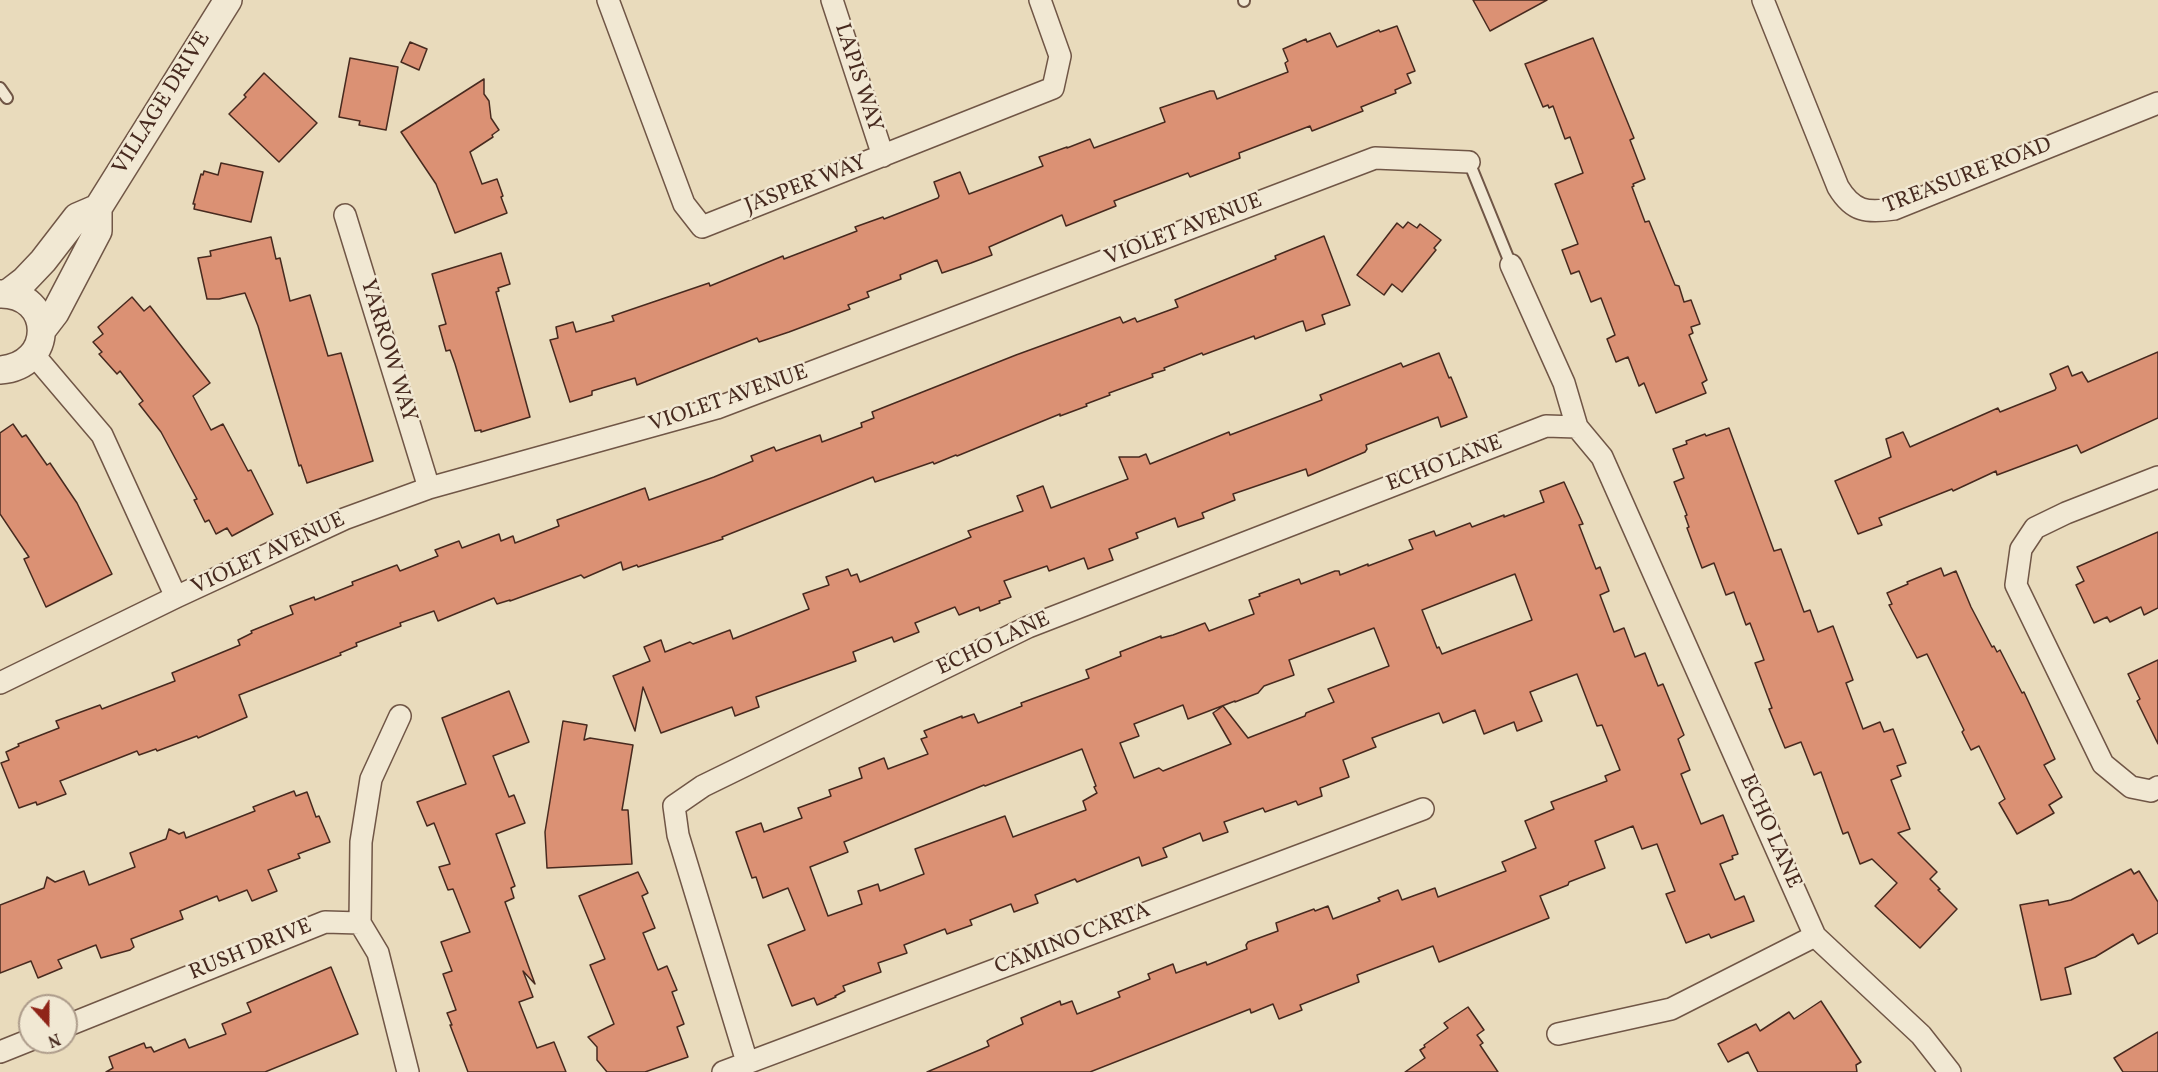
<!DOCTYPE html>
<html>
<head>
<meta charset="utf-8">
<style>
  body { margin:0 }
  #map { position:relative; width:2158px; height:1072px; overflow:hidden; background:#e9dbbc; font-family:Vollkorn,serif }
  canvas { display:block }
  .north { position:absolute; left:18px; top:994px; width:60px; height:60px; box-sizing:border-box; background:#f1e8d3; border:2px solid #ad9c8b; border-radius:50%; rotate:159deg; font-size:16px; font-weight:700; line-height:24px; text-align:center; color:#472a1f }
  .north::after { content:''; display:block; margin:auto; width:21px; height:27px; background:#8f2418; clip-path:polygon(50% 0,100% 100%,50% 72%,0 100%) }
</style>
</head>
<body>
<div id="map">
<canvas width="2158" height="1072"></canvas>
<div class="north">N</div>
</div>
<script>
const ctx = document.querySelector('canvas').getContext('2d');
ctx.lineJoin = 'round';
function paint(path, color) {
  ctx.fillStyle = color;
  ctx.fill(path, 'evenodd');
}
function strokePath(path, color, width, dash) {
  ctx.strokeStyle = color;
  ctx.lineWidth = width;
  ctx.lineCap = dash ? 'butt' : 'round';
  ctx.setLineDash(dash || []);
  ctx.stroke(path);
}
function write(font, color, halo, rows, align = 'center') {
  ctx.font = font + ' Vollkorn,serif';
  ctx.lineWidth = 5;
  ctx.setLineDash([]);
  ctx.textBaseline = 'middle';
  ctx.strokeStyle = halo;
  ctx.fillStyle = color;
  for (const [text, x, y, turn = 0] of rows) {
    ctx.save();
    ctx.translate(x, y);
    ctx.rotate((+turn || 0) * Math.PI / 180);
    ctx.textAlign = isNaN(turn) ? turn : align;
    if (halo) ctx.strokeText(text, 0, 0);
    ctx.fillText(text, 0, 0);
    ctx.restore();
  }
}
const building = new Path2D(`
  M1473,0H1547L1490,31Z
  M1397,26L1415,71L1407,74L1411,83L1395,90L1396,93L1361,107L1363,111L1312,131L1310,126L1239,153L1240,158L1190,177L1188,173L1114,201L1116,206L1066,226L1062,215L989,247L992,255L971,263L942,273L937,260L900,275L901,279L867,292L869,297L848,305L850,309L789,332L759,342L757,338L637,385L635,378L592,391V395L570,402L550,340L558,338L556,327L573,322L576,332L614,321L612,316L709,283L710,286L783,256L784,259L857,231L855,227L883,217L884,219L938,198L939,196L934,182L960,172L969,194L1043,166L1039,157L1067,147V148L1090,139L1094,148L1165,122L1160,108L1210,91H1214L1217,99L1288,72L1285,63L1288,61L1283,49L1306,39L1307,42L1330,33L1337,47L1379,30L1380,32Z
  M1593,38L1634,138L1630,140L1645,179L1633,184L1634,186L1632,187L1645,222L1649,221L1675,285L1679,286L1684,302L1691,300L1700,324L1691,327L1693,333L1689,335L1707,380L1702,383L1706,393L1656,413L1644,383L1639,386L1628,357L1616,362L1607,339L1615,335L1601,298L1591,302L1579,271L1571,274L1562,250L1578,244L1555,184L1583,173L1570,137L1565,139L1553,106L1549,108L1548,105L1543,107L1525,64Z
  M410,42L427,49L419,70L401,62Z
  M350,58L398,67L386,130L359,125L360,121L339,117Z
  M264,73L317,123L279,162L229,114L246,97L244,95Z
  M484,79V94L489,101L491,118L499,130L492,135L493,137L470,152L482,184L497,179L503,196L501,197L507,213L455,233L436,184L401,132Z
  M221,163L263,172L251,222L194,209L195,204H193L201,174L203,175L204,171L218,175Z
  M1408,222L1417,228L1420,224L1441,240L1434,248L1436,250L1402,292L1392,284L1384,295L1357,275L1397,223L1403,228Z
  M1324,236L1350,305L1322,315L1325,324L1306,331L1303,321L1299,322L1255,339L1254,336L1203,355L1202,353L1164,368L1165,370L1152,374L1153,377L1109,393L1110,395L1086,404L1087,406L1060,416V414L957,456L956,455L934,464L933,462L875,482L873,477L722,537L723,539L638,567L637,565L623,570L621,562L584,578L581,575L510,601V600L497,604L494,598L438,621L434,611L400,623L401,626L356,643L357,646L340,653L341,655L239,695L247,717L198,738L197,736L157,751L156,749L139,755L137,751L60,781L66,794L37,805L36,802L19,808L1,763L9,760L6,752L19,746L18,744L59,728L56,721L100,705L102,709L175,681L172,673L240,645L238,640L252,633L251,631L293,614L290,606L314,597L315,600L353,585L352,582L397,565L400,571L438,556L435,550L459,541L462,548L499,534L501,541L513,536L515,543L559,526L557,520L645,488L649,500L714,477L753,461L751,456L774,447L776,451L820,435L822,442L862,427L861,423L874,418L872,412L1016,355L1120,317L1123,323L1135,318L1137,322L1178,307L1175,300L1276,259L1275,256Z
  M271,237L276,259L280,258L290,301L310,295L328,356L341,353L373,461L307,483L301,465L299,466L258,326L245,293L219,299H207L198,258L211,256L210,251Z
  M501,253L510,284L498,288L499,291L496,292L530,417L481,432V430L475,431L455,364L450,350L446,351L439,326L446,324L432,274Z
  M132,297L144,311L150,306L210,383L193,396L211,430L223,424L248,471L251,470L273,514L232,536L227,528L216,534L209,520L205,522L194,500L197,499L161,432L139,404L143,401L120,371L117,374L99,354L102,352L93,342L103,334L98,327Z
  M2158,352V418L2081,453L2077,445L1997,475L1996,471L1953,491L1952,489L1879,518L1882,525L1858,534L1835,481L1891,457L1886,439L1903,432L1910,447L1998,408L2000,412L2055,390L2056,388L2050,374L2068,366L2072,376L2082,372L2088,382Z
  M1439,353L1449,378L1451,377L1467,417L1441,427L1438,417L1366,445L1367,449L1365,452L1308,476L1306,469L1233,494L1235,500L1202,513L1204,518L1178,527L1175,518L1136,533L1138,538L1109,549L1113,560L1088,569L1084,558L1049,571L1047,566L1004,581L1011,597L999,601L1000,603L980,611L979,607L959,615L955,607L915,623L919,632L894,642L892,637L853,652L856,661L756,697L759,707L735,716L732,707L661,733L643,687L635,731L613,676L650,661L644,647L661,640L665,652L690,642L693,644L730,630L733,639L809,609L803,594L829,585L826,577L848,569L851,576L857,574L860,582L971,537L968,531L1023,511L1017,496L1043,486L1051,508L1128,479L1119,457H1139L1146,454L1150,464L1229,432L1230,435L1322,400L1320,395L1401,363L1403,367Z
  M13,424L22,437L26,435L47,465L50,463L77,503L112,574L46,607L24,559L29,557L0,514V433Z
  M1729,428L1774,551L1781,549L1804,612L1810,610L1818,632L1833,626L1853,680L1846,683L1863,729L1880,722L1884,732L1893,729L1906,763L1897,766L1901,776L1891,780L1910,829L1898,833L1937,872L1930,879L1940,889L1938,890L1957,909L1920,948L1875,906L1897,883L1872,859L1860,864L1848,832L1843,834L1821,772L1814,775L1801,742L1785,748L1769,709L1772,708L1755,663L1764,660L1750,623L1746,625L1734,592L1726,595L1714,563L1702,568L1687,528L1689,527L1685,516L1687,515L1674,482L1684,478L1673,449L1687,444L1686,441L1705,434L1706,436Z
  M1564,482L1583,524L1579,525L1596,569L1600,567L1609,591L1600,595L1614,632L1624,628L1635,657L1645,653L1658,686L1663,684L1684,735L1678,739L1690,770L1681,774L1701,824L1723,815L1738,854L1732,856L1733,859L1720,864L1735,900L1744,896L1754,921L1711,938L1709,934L1686,943L1666,894L1675,891L1657,844L1642,849L1633,826L1595,841L1605,868L1569,882L1568,885L1540,896L1549,918L1439,962L1433,946L1357,975L1359,982L1300,1005L1302,1010L1279,1019L1273,1004L1251,1013L1250,1009L1090,1072H927L989,1046L987,1041L990,1039L1023,1024L1021,1018L1060,1001L1061,1005L1072,1001L1077,1014L1120,997L1118,992L1150,979L1148,974L1173,964L1176,973L1206,962L1207,965L1247,949L1246,945L1248,942L1278,931L1276,923L1314,909L1315,911L1328,906L1333,919L1380,901L1378,898L1398,890L1402,900L1435,888L1438,897L1506,871L1502,862L1536,848L1525,821L1554,809L1551,802L1607,781L1605,776L1620,770L1602,725L1597,726L1577,674L1530,692L1542,721L1517,731L1514,722L1484,734L1475,710L1443,723L1439,713L1409,724L1372,738L1376,747L1343,760L1349,777L1320,788L1322,796L1298,805L1296,801L1265,812L1263,808L1224,822L1228,832L1203,841L1200,833L1163,848L1167,857L1142,866L1139,857L1077,882L1075,879L1035,895L1038,903L1014,912L1011,904L970,920L972,925L947,934L945,929L904,945L907,953L878,963L881,972L843,986L845,991L835,996L836,997L817,1005L814,998L792,1006L768,945L805,930L788,888L763,898L756,877L752,878L736,832L761,823L764,832L802,818L798,808L831,796L829,790L862,778L859,768L884,758L888,769L928,754L921,739L927,737L924,731L962,716V718L974,714L978,723L1022,706L1021,703L1089,678L1086,670L1121,656L1120,652L1161,636V638L1173,635L1205,623L1209,631L1254,614L1249,600L1260,596L1259,594L1299,579L1301,584L1335,571H1339L1340,575L1368,564V566L1413,549L1409,540L1434,531L1436,536L1470,523L1472,527L1504,515V517L1544,502L1540,491ZM1515,574L1532,620L1442,654L1439,647L1437,648L1422,610ZM1374,628L1389,666L1328,689L1334,702L1306,713L1305,716L1248,738L1223,706L1213,713L1231,744L1163,771L1159,768L1134,778L1120,743L1139,736L1134,724L1183,705L1188,719L1235,701V702L1258,693L1264,686L1294,675L1289,660ZM1082,749L1096,786L1094,787L1097,793L1083,801L1086,810L1013,837L1005,816L915,849L924,874L880,891L878,884L858,891L862,904L828,916L810,867L848,852L844,842L984,785L985,786Z
  M2158,532V608L2144,615L2141,607L2110,622L2107,617L2094,623L2076,585L2084,581L2077,567Z
  M1941,568L1944,576L1956,571L1971,607L1992,647L1994,646L1997,652L2000,650L2022,693L2024,692L2055,759L2044,765L2062,797L2049,805L2054,813L2017,834L1999,803L2005,799L1979,746L1971,750L1962,732L1964,730L1927,654L1917,658L1889,605L1892,604L1887,593L1908,584L1907,582Z
  M2158,660V744L2137,701L2140,699L2128,674Z
  M509,691L529,742L493,756L509,797L514,795L525,823L496,834L515,886L511,888L514,898L505,902L535,984L523,971L533,997L519,1002L537,1048L554,1042L566,1072H468L450,1025H452L447,1013L456,1010L443,974L452,971L441,942L470,932L453,889L448,890L439,867L450,864L434,823L427,826L417,802L466,784L442,718Z
  M563,721L587,725L584,740L590,738L633,745L622,810H628L632,864L547,868L545,832Z
  M294,791L296,796L307,792L316,817L319,816L330,842L298,854L300,858L268,870L277,891L252,901L247,890L219,901L217,896L180,911L183,919L131,939L134,947L130,950L101,958L96,945L58,960L62,968L38,978L31,961L0,973V905L44,888L47,877L55,882L84,871L89,885L135,867L130,853L166,839L169,829L179,834L184,832L186,838L255,811L253,807Z
  M2131,869L2134,874L2139,871L2158,902V933L2138,944L2133,934L2095,957L2065,968L2071,994L2041,1000L2020,905L2048,900L2049,905L2071,900Z
  M638,872L648,893L642,896L655,928L643,933L658,970L667,966L677,990L672,992L684,1024L677,1027L688,1057L645,1072H607L597,1060V1047L588,1037L614,1024L590,965L605,959L579,896Z
  M331,967L358,1034L265,1072H106L113,1068L109,1057L144,1043L146,1048L151,1047L154,1052L185,1039L189,1048L226,1034L222,1024L251,1012L247,1003Z
  M1821,1001L1861,1062L1856,1065L1857,1072H1758L1748,1052L1728,1062L1718,1044L1756,1024L1760,1031L1789,1012L1794,1019Z
  M1468,1007L1484,1030L1477,1035L1483,1043L1480,1045L1498,1072H1405L1425,1058L1420,1050L1425,1047L1424,1045L1448,1028L1444,1023Z
  M2158,1032V1072H2123L2114,1058Z`);
paint(building, '#db9174');
strokePath(building, '#472a1f', 1.5);
const service = new Path2D(`
  M1244,0V1
  M0,88L7,98
  M1469,162L1511,265`);
const minor = new Path2D(`
  M608,0L684,204L702,227L1053,88L1060,56L1040,0
  M832,0L883,156
  M1763,0L1838,187C1853,212 1867,213 1894,209L2158,103
  M345,215L429,488
  M1511,265L1564,383L1577,427L1602,457L1815,936L1921,1035L1950,1072
  M34,355L102,435L176,597
  M2158,477L2066,513L2035,528L2021,549L2016,585L2103,764L2131,787L2151,791L2158,787
  M0,683L176,597L344,519L429,488L717,408L1375,158L1469,162
  M360,923L361,842L371,779L400,716
  M360,923L378,953L408,1072
  M66,1026L325,922L360,923
  M1558,1034L1671,1009L1815,936
  M0,1052L30,1040
  M747,1062L678,835L674,806L703,786L1028,627L1546,426L1577,427
  M723,1072L1423,809`);
const tertiary = new Path2D(`
  M0,294C54,293 56,366 0,370
  M7,294L24,281L43,261L77,217L98,208
  M42,330L55,313L98,231V208L228,0`);
strokePath(service, '#705646', 14);
strokePath(minor, '#705646', 24);
strokePath(tertiary, '#705646', 30);
strokePath(service, '#f1e8d3', 10);
strokePath(minor, '#f1e8d3', 21);
strokePath(tertiary, '#f1e8d3', 27);
write('22px', '#472a1f', '#f1e8d3', [
  ["LAPIS WAY",857,78,72],
  ["VILLAGE DRIVE",163,104,-58],
  ["TREASURE ROAD",1968,177,-21],
  ["JASPER WAY",806,186,-21],
  ["VIOLET AVENUE",1184,231,-21],
  ["YARROW WAY",387,351,73],
  ["VIOLET AVENUE",729,400,-19],
  ["ECHO LANE",1445,465,-21],
  ["VIOLET AVENUE",269,555,-25],
  ["ECHO LANE",994,645,-25],
  ["ECHO LANE",1769,832,66],
  ["CAMINO CARTA",1073,940,-21],
  ["RUSH DRIVE",251,951,-22]
]);
</script>
</body>
</html>
